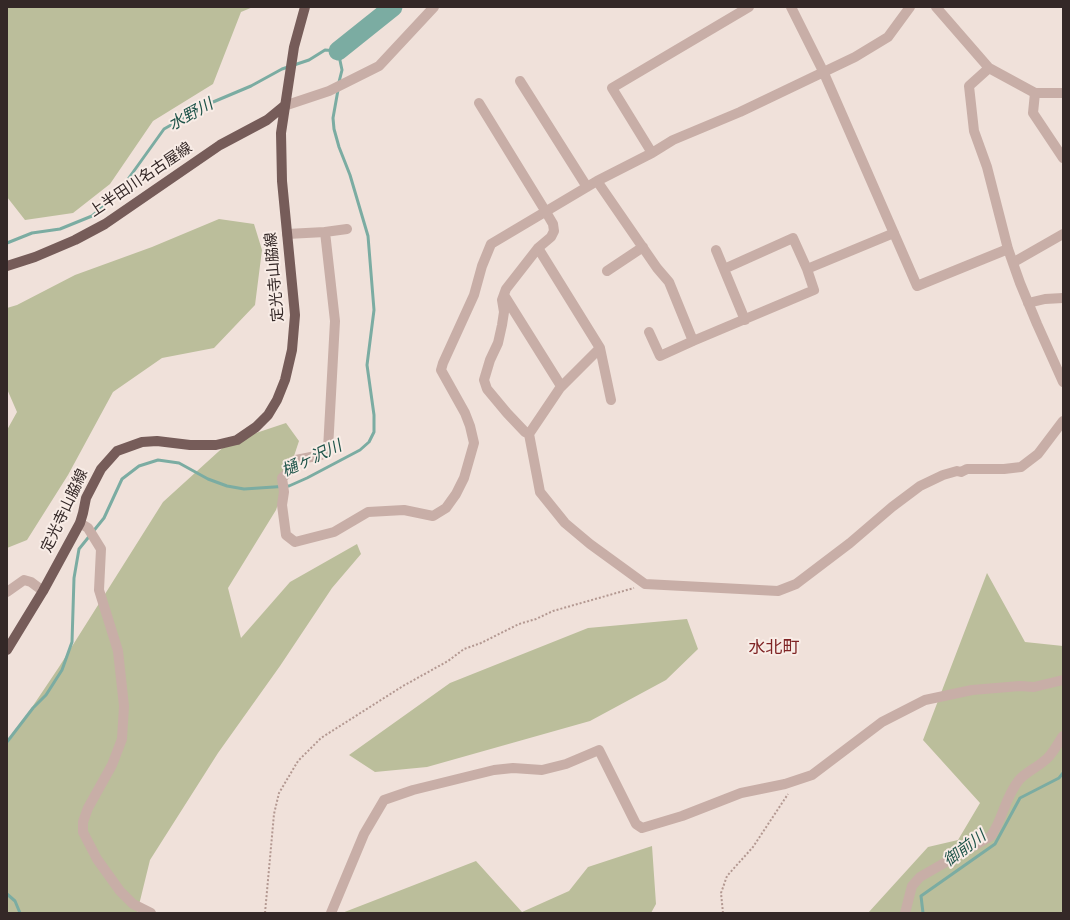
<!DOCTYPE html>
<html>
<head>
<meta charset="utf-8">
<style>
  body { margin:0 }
  #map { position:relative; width:1070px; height:920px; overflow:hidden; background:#f0e1da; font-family:"Space Grotesk",sans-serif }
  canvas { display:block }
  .frame { position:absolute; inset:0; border:8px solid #342827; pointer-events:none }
</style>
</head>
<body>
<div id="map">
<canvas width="1070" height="920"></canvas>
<div class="frame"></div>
</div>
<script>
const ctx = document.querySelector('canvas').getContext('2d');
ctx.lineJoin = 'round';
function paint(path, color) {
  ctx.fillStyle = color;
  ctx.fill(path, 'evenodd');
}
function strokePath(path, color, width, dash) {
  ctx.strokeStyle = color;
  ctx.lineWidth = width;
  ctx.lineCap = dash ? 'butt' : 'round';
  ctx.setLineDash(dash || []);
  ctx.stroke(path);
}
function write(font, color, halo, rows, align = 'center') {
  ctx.font = font + ' "Space Grotesk","Noto Sans JP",sans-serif';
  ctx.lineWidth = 4;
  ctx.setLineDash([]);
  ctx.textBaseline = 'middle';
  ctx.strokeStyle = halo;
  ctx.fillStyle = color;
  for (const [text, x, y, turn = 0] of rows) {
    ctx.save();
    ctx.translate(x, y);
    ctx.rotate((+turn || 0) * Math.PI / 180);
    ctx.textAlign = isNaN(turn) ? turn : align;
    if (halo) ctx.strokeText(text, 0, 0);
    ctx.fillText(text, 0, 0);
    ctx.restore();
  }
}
paint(new Path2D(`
  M7,7H253L241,12L213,84L153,121L110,184L73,213L25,220L7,197Z
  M219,219L254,224L262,250L255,305L214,348L162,358L113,392L68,475L27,540L7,548V430L17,412L7,389V308L17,305L75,275L152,247Z
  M286,423L299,441L276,510L228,588L241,638L290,582L357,544L361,554L332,588L280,666L218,753L150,860L137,913H7L8,743L59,667L163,502L229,442Z
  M987,573L1025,642L1063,646V913H868L928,847L958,840L980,803L923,740Z
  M687,619L698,649L666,680L590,721L427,767L375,772L349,755L450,683L588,628Z
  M652,846L656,904L651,913H342L476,861L522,912L569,891L588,867Z`), '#bbbe9b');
strokePath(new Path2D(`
  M7,243L32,233L60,229L92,216L111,200L126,182L164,129L206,105L251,86L282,69L309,60L325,50L338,51L342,70L339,82
  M7,742L33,708L46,695L62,670L72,642L74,578L79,549L104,518L122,479L139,466L158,460L179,463L208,479L227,486L244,489L289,486L307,478L360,450L369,442L374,432V415L367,365L374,310L368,236L350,175L339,147L334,129L333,118L338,90
  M7,894L15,901L20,913
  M923,913L921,896L995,844L1020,798L1059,778L1063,773`), '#7baca2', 3);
strokePath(new Path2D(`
  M338,51L393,7`), '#7baca2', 19);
strokePath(new Path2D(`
  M265,913L274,814L279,793L298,761L321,738L403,686L448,661L464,649L481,643L519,624L536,619L553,611L634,588
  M723,913L721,893L727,876L753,847L788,794`), '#b39891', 2, [2, 2]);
strokePath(new Path2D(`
  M791,7L823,71L917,286L1008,249
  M936,7L989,68L1035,93H1063
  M989,68L969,86L974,131L987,167L1008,249L1020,283L1037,324L1063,382
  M520,81L587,187
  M1035,93L1033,113L1063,158
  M479,103L546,212L553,224L554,231L551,237L538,248L506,289L502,300L504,312L502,325L498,343L490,360L484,380L487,389L507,413L525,432L529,434
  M284,106L329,91L379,66L434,7
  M652,153L612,88L749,7
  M597,181L657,268L669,282L693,341L814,290L807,269L894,233
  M325,232L347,229
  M287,234L325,232L335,321L328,449L321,455L296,460L293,468L282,478L284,492L282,505L286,535L295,542L334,532L368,512L404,510L433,516L446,508L456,494L464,478L474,443L470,426L465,413L441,370L443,363L474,295L482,266L491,244L597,181L652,153L673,140L740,112L855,57L888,37L910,7
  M538,248L600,348
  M716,250L745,320
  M1014,262L1063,234
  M724,269L793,238L807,269
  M607,271L643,247
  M504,295L561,386
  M1028,303L1045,299L1063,298
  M649,332L660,356L693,341
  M611,400L600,348L560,388L529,434L540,492L565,523L590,544L645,584L778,591L796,584L850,543L892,507L920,486L943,475L957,471L961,472L967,469H1004L1021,467L1038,454L1063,421
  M80,523L88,528L101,549L99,590L118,651L124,706L122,739L112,765L88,808L83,822V832L97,859L120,891L133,904L151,913
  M7,592L24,580L31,582L43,591
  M331,913L364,834L384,800L413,790L494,770L513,768L542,770L566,764L599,750L636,824L642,828L682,816L741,793L785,784L812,775L882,722L925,700L972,690L1020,686L1034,687L1063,680
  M905,913L912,886L920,877L991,836C1003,819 1005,797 1019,780C1026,772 1036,768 1044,761C1052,756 1057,744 1063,736`), '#c8aea7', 10);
strokePath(new Path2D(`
  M7,266L35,257L75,240L105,224L220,145L267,120L284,106
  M7,650L43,591L80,523L83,513L86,498L101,469L117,451L142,442L157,441L190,445H216L237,440L256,427L268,415L277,400L285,380L292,350L295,315L282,181L281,133L294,47L305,7`), '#765c59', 10);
write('15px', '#342827', '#f8ece6', [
  ["上半田川名古屋線",141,180,-34],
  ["定光寺山脇線",275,277,-95],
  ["定光寺山脇線",65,511,-65]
]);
write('italic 16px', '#1f544a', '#f8ece6', [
  ["水野川",191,115,-29],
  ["樋ヶ沢川",312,459,-25],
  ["御前川",965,849,-37]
]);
write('17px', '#7f2425', '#f8ece6', [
  ["水北町",774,648]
]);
</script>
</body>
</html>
